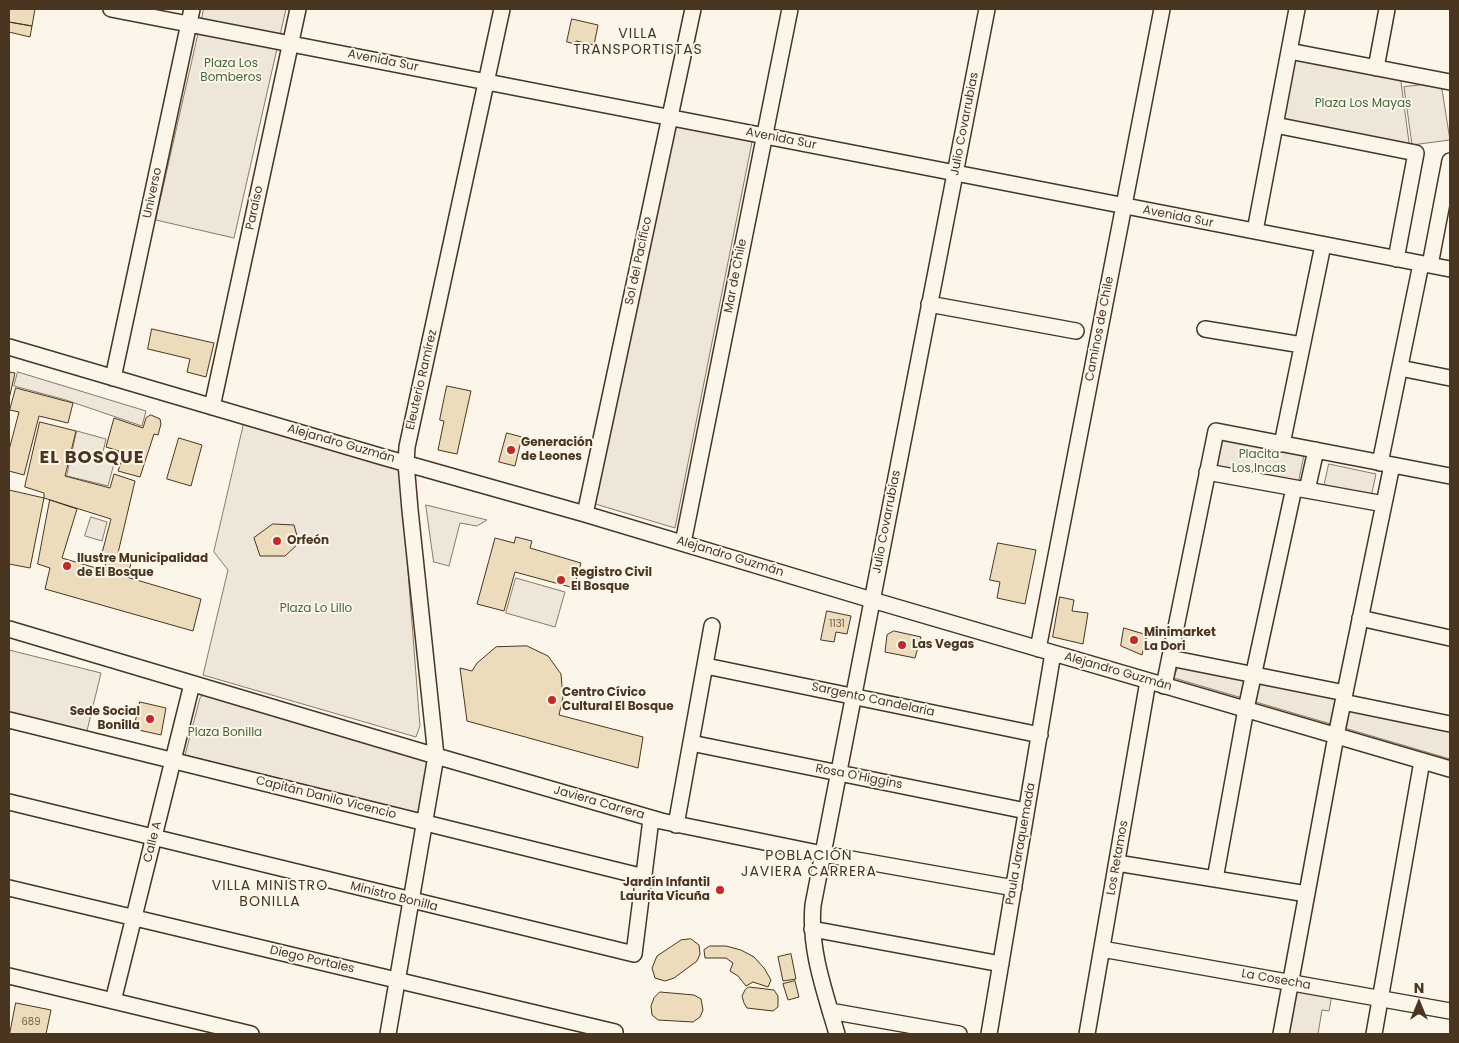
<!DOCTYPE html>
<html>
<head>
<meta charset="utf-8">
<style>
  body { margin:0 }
  #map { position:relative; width:1459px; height:1043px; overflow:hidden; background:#fbf6e9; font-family:Poppins,sans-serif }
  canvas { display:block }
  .frame { position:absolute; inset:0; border:10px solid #4a3520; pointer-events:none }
  .north { position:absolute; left:1394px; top:978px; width:50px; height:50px; -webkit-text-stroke:4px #fbf6e9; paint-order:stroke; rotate:0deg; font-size:14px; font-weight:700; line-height:20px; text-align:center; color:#4a3520 }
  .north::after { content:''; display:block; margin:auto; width:18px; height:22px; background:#4a3520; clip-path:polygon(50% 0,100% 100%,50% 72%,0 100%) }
</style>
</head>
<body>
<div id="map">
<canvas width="1459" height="1043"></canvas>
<div class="frame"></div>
<div class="north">N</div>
</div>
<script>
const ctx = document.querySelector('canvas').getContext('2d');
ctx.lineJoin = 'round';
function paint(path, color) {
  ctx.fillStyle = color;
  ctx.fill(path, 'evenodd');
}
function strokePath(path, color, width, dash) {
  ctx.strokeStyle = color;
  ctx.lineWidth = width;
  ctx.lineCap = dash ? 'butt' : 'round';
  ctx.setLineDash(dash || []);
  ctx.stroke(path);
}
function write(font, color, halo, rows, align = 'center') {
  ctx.font = font + ' Poppins,sans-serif';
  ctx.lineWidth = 4;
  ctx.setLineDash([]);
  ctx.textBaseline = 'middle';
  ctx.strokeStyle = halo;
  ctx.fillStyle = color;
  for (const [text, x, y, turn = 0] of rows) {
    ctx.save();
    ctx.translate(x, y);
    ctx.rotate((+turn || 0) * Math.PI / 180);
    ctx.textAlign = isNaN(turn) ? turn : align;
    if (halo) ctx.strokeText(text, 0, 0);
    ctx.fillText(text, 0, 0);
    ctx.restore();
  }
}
const green = new Path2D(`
  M204,9H286L234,238L156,220Z
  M1291,53L1400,74L1410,150L1277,123Z
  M1441,83L1450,140L1412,145L1404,87Z
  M674,121L753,137L675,528L592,503Z
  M18,372L146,411L142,426L66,400L14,386Z
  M245,419L400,469L420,726L416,737L203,675L228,570L214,552Z
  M77,431L106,439L103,452L116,456L108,486L67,476Z
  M1220,439L1304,455L1298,484L1215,468Z
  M1329,464L1376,474L1371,497L1324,487Z
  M426,505L487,520L477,526L460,523L449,566L434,562Z
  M91,517L107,522L102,541L85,536Z
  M516,578L565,592L555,627L506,613Z
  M9,650L101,673L86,735L9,716Z
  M1179,665L1339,696L1450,729V759L1174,678Z
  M204,695L425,759L427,765L419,813L185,755L200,698Z
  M1296,988L1332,995L1329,1011L1322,1010L1318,1034H1287Z`);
paint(green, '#ede6d9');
strokePath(green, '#887966', 1);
const building = new Path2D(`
  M9,9H35L32,26L9,22Z
  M572,19L598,25L594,45L576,41L575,44L567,42Z
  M9,22L32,26L30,37L9,32Z
  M152,329L214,343L206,377L187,372L190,359L148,349Z
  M9,372L15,373L9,399Z
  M447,386L471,391L457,454L438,450L444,421L440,420Z
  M16,388L73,403L68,423L39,416L24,475L9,471V450L19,412L10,410Z
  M151,415L160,419L161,424L158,435L154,434L140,477L118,471L123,457L117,456L119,451L106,447L114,418L143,428L146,418Z
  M40,422L76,431L65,476L110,488L114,474L135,481L118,553L133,557L127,577L104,570L107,559L101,557L111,519L44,498V493L25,487Z
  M507,433L522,437L515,466L499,462Z
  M179,438L202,445L191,486L167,479Z
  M9,490L44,498L30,568L9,564Z
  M50,500L77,509L62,558L201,599L193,631L45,589L50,568L38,564Z
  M273,524L294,525L299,543L285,556H260L254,538Z
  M516,537L532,541L530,548L581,563L574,588L515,572L504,611L477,604L495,538L514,543Z
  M998,543L1036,550L1025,604L997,598L1000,582L990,580Z
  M1060,597L1074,600L1072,611L1088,613L1083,644L1053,637Z
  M827,611L851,616L847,634L836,632L834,642L821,640Z
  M1124,628L1147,635L1142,655L1121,646Z
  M894,631L921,637L915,658L885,652L887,635Z
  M527,646L548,656L561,674L563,697L559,715L643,737L638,768L467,721L460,668L472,671L477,663L496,647Z
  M140,702L166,708L161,735L134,729Z
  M691,939L699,945L700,954L697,961L674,978L665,981L655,978L652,968L657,956L681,940Z
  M710,946H726L741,950L754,957L764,968L771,980L768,987L753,982L746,986L738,976L730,971L733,963L726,958H705L704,950Z
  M791,954L796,979L783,981L778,957Z
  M795,981L799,997L788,1000L783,984Z
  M749,987L774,990L778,996V1007L773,1011L747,1008L744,1003L742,996L745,990Z
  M660,992L694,995L701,999L703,1010L700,1017L693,1022L658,1020L652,1015L651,1006L654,998Z
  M16,1003L51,1010L46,1034H10Z`);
paint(building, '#ecdcbc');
strokePath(building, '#4a3520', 1);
const minor = new Path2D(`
  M111,9L1450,269
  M1289,51L1450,82
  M1376,68L1387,9
  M1275,125L1416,153L1396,259
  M1255,231L1297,9
  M1430,265L1450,161
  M929,304L1076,331
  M1205,329L1302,345
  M9,347L383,457L585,514L872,600L1450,769
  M1400,368L1450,378
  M113,378L192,9
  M212,407L298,9
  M1282,444L1323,245
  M1380,463L1421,264
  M1207,472L1384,504
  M1307,490L1316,450
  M585,514L693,9
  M683,543L790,9
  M1360,618L1450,638
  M9,629L436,756L661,821L823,854L1014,888
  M1038,649L1162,9
  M1170,658L1345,693
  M706,666L1040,735
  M1164,686L1216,431L1450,476
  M1343,702L1450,724
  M9,720L644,877
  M691,743L1026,811
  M9,802L634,954L651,819
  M676,825L712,626
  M1117,863L1307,894
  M1215,879L1246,709L1294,488
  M9,888L615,1032
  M812,929L1001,964
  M1102,949L1450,1011
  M9,976L251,1034
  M113,1001L192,684
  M830,1011L959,1034
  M388,1034L436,756L410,510L406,463L407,447L502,9
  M837,1034C825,992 809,950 813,905L987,9
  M989,1034L1053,653
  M1087,1034L1148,681
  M1281,1034L1336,736L1392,465
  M1374,1034L1422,761`);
strokePath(minor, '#4a3520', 18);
strokePath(minor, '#fbf6e9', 15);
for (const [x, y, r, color] of [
  [511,450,5,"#c62828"],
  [277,541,5,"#c62828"],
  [67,566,5,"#c62828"],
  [561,580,5,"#c62828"],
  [1134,640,5,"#c62828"],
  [902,645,5,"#c62828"],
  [552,700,5,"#c62828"],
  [150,719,5,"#c62828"],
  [720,890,5,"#c62828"]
]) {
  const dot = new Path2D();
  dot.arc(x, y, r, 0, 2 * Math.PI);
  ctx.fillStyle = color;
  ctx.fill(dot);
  strokePath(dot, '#fbf6e9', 2);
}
write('10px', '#725f47', null, [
  ["1131",837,624],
  ["689",31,1022]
]);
write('12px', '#4a3520', '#fbf6e9', [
  ["Avenida Sur",383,61,11],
  ["Julio Covarrubias",965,124,-79],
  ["Avenida Sur",781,139,11],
  ["Universo",153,193,-78],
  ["Paraíso",255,208,-78],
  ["Avenida Sur",1178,217,11],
  ["Sol del Pacífico",639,261,-78],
  ["Mar de Chile",736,276,-79],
  ["Caminos de Chile",1100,329,-79],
  ["Eleuterio Ramírez",422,380,-77],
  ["Alejandro Guzmán",341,444,16],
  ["Julio Covarrubias",887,522,-79],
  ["Alejandro Guzmán",730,557,17],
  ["Alejandro Guzmán",1118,672,16],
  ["Sargento Candelaria",873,700,12],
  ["Rosa O'Higgins",859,777,11],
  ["Capitán Danilo Vicencio",326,798,14],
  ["Javiera Carrera",599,803,16],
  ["Calle A",153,842,-76],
  ["Paula Jaraquemada",1021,844,-80],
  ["Los Retamos",1118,858,-80],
  ["Ministro Bonilla",394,897,14],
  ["Diego Portales",312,960,13],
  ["La Cosecha",1276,980,10]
]);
write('12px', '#436837', '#fbf6e9', [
  ["Plaza Los",231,64],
  ["Bomberos",231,78],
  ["Plaza Los Mayas",1363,104],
  ["Placita",1259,455],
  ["Los Incas",1259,469],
  ["Plaza Lo Lillo",316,609],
  ["Plaza Bonilla",225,733]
]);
write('bold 12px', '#4a3520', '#fbf6e9', [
  ["Generación",521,443],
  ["de Leones",521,457],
  ["Orfeón",287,541],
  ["Ilustre Municipalidad",77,559],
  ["de El Bosque",77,573],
  ["Registro Civil",571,573],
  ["El Bosque",571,587],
  ["Minimarket",1144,633],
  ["La Dori",1144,647],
  ["Las Vegas",912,645],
  ["Centro Cívico",562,693],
  ["Cultural El Bosque",562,707],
  ["Sede Social",140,712,"right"],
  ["Bonilla",140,726,"right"],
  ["Jardín Infantil",710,883,"right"],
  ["Laurita Vicuña",710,897,"right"]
], 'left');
ctx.letterSpacing = '1px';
write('14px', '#4a3520', '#fbf6e9', [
  ["VILLA",638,34],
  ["TRANSPORTISTAS",638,50],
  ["POBLACIÓN",809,856],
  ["JAVIERA CARRERA",809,872],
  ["VILLA MINISTRO",270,886],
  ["BONILLA",270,902]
]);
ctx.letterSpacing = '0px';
ctx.letterSpacing = '1px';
write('bold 18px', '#4a3520', '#fbf6e9', [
  ["EL BOSQUE",92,458]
]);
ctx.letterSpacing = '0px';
</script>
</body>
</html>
